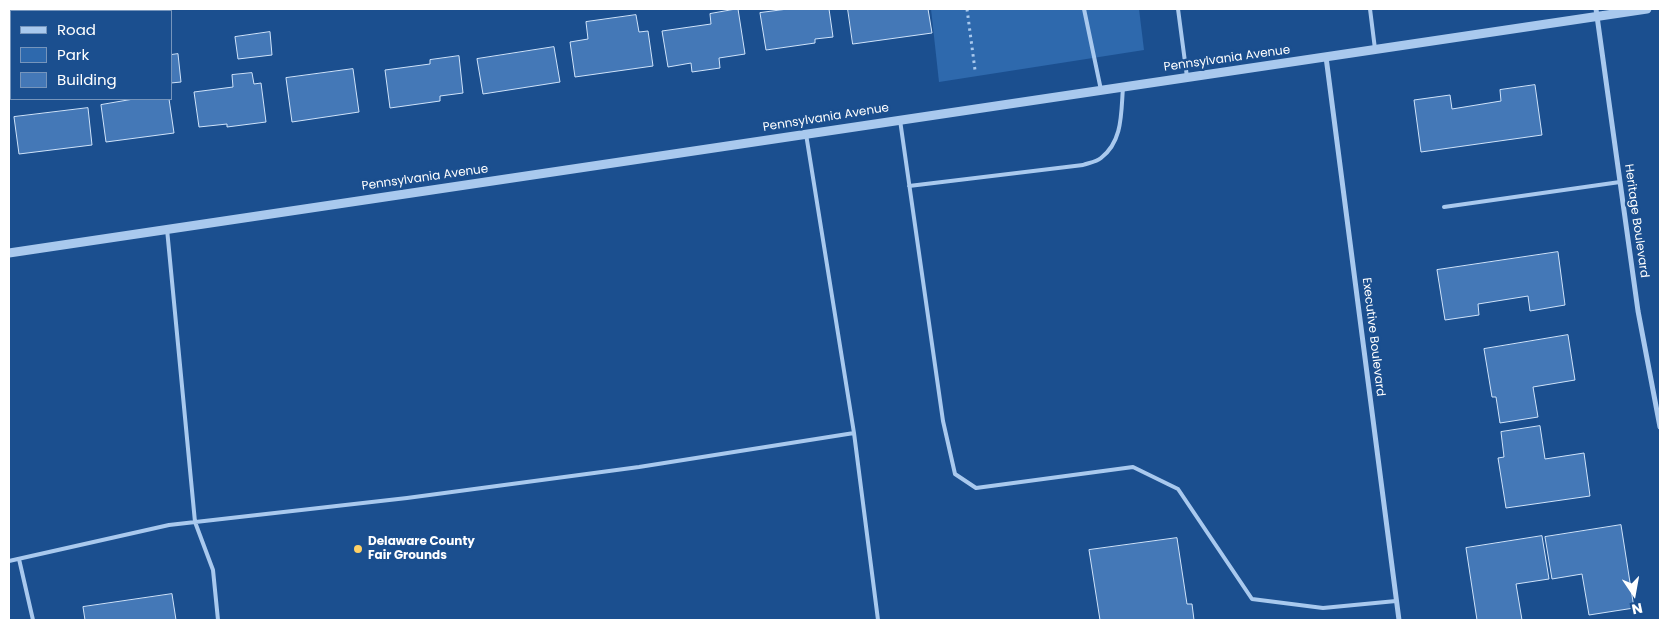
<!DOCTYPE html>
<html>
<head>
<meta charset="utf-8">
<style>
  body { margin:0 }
  #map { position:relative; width:1669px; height:629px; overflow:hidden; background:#1b4f8f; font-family:Poppins,sans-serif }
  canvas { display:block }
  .frame { position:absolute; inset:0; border:10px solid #fff; pointer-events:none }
  .legend { position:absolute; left:10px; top:10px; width:162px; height:90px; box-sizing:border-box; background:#1b4f8f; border:1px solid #7695bc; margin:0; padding:6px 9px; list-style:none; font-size:15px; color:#fff }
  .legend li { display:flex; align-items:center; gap:10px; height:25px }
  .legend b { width:25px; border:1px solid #7695bc }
  .north { position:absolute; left:1609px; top:569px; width:50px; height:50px; -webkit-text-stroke:4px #1b4f8f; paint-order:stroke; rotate:168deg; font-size:14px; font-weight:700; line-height:20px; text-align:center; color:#fff }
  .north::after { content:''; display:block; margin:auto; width:18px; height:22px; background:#fff; clip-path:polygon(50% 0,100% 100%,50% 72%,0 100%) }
</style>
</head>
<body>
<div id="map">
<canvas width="1669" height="629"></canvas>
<div class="frame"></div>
<ul class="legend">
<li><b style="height:6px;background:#a9c9ee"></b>Road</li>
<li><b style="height:14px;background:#2e69ad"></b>Park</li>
<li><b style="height:14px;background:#4478b7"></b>Building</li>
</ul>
<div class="north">N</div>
</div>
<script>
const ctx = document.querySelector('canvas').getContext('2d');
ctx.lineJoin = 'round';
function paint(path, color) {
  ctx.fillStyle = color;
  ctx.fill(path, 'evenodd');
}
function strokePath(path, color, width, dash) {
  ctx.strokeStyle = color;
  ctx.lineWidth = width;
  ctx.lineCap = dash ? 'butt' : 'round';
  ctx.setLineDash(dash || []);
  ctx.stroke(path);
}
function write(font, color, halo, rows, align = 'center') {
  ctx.font = font + ' Poppins,sans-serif';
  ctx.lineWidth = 5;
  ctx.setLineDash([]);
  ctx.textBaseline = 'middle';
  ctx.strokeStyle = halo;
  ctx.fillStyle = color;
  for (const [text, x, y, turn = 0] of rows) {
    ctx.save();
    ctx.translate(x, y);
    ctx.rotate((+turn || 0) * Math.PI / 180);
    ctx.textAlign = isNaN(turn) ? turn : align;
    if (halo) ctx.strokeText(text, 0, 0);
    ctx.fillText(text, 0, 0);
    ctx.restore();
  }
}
paint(new Path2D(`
  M931,9H1139L1144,50L939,82Z`), '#2e69ad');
const building = new Path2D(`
  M738,9L745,54L719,58L720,68L692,72L691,63L668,67L662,31L711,24L710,14Z
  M788,9H829L833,37L815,39V43L766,50L760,13Z
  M848,9H928L932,33L853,44Z
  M636,15L639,32L648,31L653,66L575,77L570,42L588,39L586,22Z
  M270,32L272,55L238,59L235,37Z
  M554,47L560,82L483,94L477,59Z
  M178,54L181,82L171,83V55Z
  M459,56L463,93L440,96V101L390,108L385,70L430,64V60Z
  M353,69L359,112L292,122L286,78Z
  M252,73L254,84L261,83L266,122L227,127V124L199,127L194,92L233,87L232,75Z
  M1535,85L1542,135L1421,152L1414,100L1450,95L1452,109L1501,101L1500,90Z
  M134,99H169L174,133L106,142L101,105Z
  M88,108L92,145L19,154L14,117Z
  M1558,252L1565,305L1530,311L1528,296L1478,304L1479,315L1445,320L1437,270Z
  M1568,335L1575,380L1533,387L1538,417L1500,423L1496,397H1492L1484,349Z
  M1540,426L1545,459L1584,453L1590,496L1506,508L1498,458L1504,457L1501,432Z
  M1621,525L1634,608L1589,615L1582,574L1552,579L1545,537Z
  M1542,536L1549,579L1516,584L1522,620H1477L1466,548Z
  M1177,538L1187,604H1192L1194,620H1100L1089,550Z
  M172,594L176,620H85L83,607Z`);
paint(building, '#4478b7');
strokePath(building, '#cfe3fa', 1);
strokePath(new Path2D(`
  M967,9L975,70`), '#a9c9ee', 3, [2.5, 4]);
strokePath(new Path2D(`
  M1084,9L1101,90
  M1178,9L1187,77
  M1370,9L1375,49
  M900,120L943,421L955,474L976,488L1133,467L1178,489L1252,599L1323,608L1396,601
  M806,134L854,433L878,620
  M909,186L1083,165C1088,163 1096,162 1101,158C1123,141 1121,113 1123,87
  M1444,207L1620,182
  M167,229L195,522L213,570L218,620
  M19,559L33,620
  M9,561L169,525L407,498L639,467L854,433`), '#a9c9ee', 4);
strokePath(new Path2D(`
  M1596,9L1638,311L1660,427
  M1326,57L1399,620`), '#a9c9ee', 5);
strokePath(new Path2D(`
  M9,253L1647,9`), '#a9c9ee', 9);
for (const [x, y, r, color] of [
  [358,549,5,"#ffd166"]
]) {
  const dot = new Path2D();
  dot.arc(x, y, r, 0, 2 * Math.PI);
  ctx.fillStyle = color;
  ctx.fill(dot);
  strokePath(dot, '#1b4f8f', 2);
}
write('12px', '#fff', '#1b4f8f', [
  ["Pennsylvania Avenue",1227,59,-8],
  ["Pennsylvania Avenue",826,118,-9],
  ["Pennsylvania Avenue",425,178,-8],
  ["Heritage Boulevard",1636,221,82],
  ["Executive Boulevard",1373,337,83]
]);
write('bold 12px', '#fff', '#1b4f8f', [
  ["Delaware County",368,542],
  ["Fair Grounds",368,556]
], 'left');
</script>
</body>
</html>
